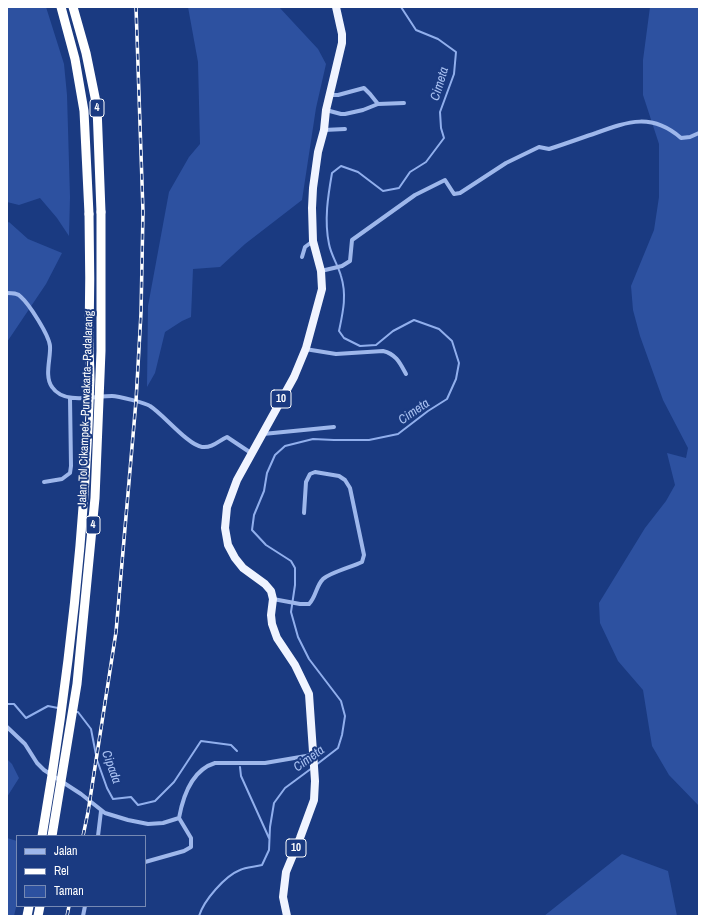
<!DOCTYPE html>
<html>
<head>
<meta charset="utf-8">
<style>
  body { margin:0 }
  #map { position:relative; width:706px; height:923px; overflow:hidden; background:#1a3a81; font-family:"Archivo Narrow",sans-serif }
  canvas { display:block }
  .frame { position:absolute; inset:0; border:8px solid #fff; pointer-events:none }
  .legend { position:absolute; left:16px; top:835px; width:130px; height:72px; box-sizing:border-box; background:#1a3a81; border:1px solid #7689b3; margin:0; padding:5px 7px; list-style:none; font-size:12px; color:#fff }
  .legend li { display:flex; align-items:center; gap:8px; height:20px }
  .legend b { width:20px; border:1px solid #7689b3 }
</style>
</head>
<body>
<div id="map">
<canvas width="706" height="923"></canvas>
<div class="frame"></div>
<ul class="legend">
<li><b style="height:5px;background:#9eb7eb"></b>Jalan</li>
<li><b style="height:5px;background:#fff"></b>Rel</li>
<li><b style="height:11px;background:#2d51a0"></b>Taman</li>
</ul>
</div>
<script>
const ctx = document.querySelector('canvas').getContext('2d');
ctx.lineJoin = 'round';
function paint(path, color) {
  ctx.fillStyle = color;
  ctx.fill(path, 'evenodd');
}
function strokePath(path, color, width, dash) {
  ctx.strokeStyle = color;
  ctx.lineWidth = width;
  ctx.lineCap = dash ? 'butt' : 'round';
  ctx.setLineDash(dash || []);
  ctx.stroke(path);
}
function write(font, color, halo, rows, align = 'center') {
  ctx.font = font + ' "Archivo Narrow",sans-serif';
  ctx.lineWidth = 4;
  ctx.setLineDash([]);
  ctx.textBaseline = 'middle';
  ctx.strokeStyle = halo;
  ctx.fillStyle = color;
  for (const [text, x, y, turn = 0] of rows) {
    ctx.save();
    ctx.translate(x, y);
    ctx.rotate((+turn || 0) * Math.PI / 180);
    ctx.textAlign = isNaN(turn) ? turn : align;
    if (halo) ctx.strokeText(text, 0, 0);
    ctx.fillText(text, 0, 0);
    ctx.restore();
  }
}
paint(new Path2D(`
  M7,7H46L64,64L67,95L70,197L69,236L57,218L40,198L19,205L7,202Z
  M188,7H279L318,49L326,64L316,108L302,200L245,244L220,267L193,269L191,317L182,321L165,332L155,373L147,387L148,306L169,192L189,157L200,144L198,62Z
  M650,7H699V806L669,775L652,746L643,690L618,661L600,623L599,603L645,528L666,501L675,485L667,453L686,458L688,448L663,400L640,336L633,310L631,286L654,230L659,197V144L643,95V60Z
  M9,222L28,239L62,253L46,284L7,342V223Z
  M7,759L12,764L19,778L7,797Z
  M7,838L17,841V903L14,916H7Z
  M622,854L668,871L677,916H544Z`), '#2d51a0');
strokePath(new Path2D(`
  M7,704H14L26,718L48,706L58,708
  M74,712H78L91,729L97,760L107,788L113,799L131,797L138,805L155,801L174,782L201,741L231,745L237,751
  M316,765L338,748L342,735L345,716L341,701L309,659L298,637L291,612L295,585V568L291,561L266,545L252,530L254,515L264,491L267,473L275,455L285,446L313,439L334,440H369L398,434L428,411L447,399L456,379L459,363L452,341L439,329L414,320L393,331L376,345L360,346L344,338L339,331C343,312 347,295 341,276C338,265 331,255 329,244C324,220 328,196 332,173L341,166L358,172L383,191L399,188L410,172L426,162L444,138L441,128L440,112L454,74L456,52L438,39L416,30L401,7
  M240,767L241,776L269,838
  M199,916C204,900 225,876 240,870C246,867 255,867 262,865L269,850L270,827L274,803L285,788L312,768`), '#91afed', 2);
strokePath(new Path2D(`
  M330,95H338L364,88L370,94L378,104
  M326,110L341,114H345L363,110L378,104L404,103
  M324,130L345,129
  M302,257L305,247L313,241
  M321,271L342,266L350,261L352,240L415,195L445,180L454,194L460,193L506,163L539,147L549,149C565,144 581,138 596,133C629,121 652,113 681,138L690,137L699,133
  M7,293C12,293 18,293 21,297C29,304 49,335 50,346C51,358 44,376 52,387C64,405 94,396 112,396C118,396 146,403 150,406C163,414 188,445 202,447C213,448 218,441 227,437L251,453
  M305,349L336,354L383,351C396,354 400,363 406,374
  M263,434L334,427
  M44,482L62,479L70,473L71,466L70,398
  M273,599L300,604H309C316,597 316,586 323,579C331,572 352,567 362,562L364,555L350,488L345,480L339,476L315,472L310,474L306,482L304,513
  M7,727L25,744L37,763L44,770L81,794L105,813L128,820L148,824L163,823L179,818C183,796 192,770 215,763H265L312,755
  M98,836L101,811
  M145,862L184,851L191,847V838L179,818
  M83,916L85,906`), '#9eb7eb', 4);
strokePath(new Path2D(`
  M287,916L283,897L286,872L300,838L314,800L315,781L309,694L295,665L277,638L272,624L271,615L273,599L271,591L265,584L243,568L235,558L228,545L225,528L227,507L237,480L294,377L306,348L322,289L321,271L313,241L312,208L313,188L318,152L324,130L326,110L342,43V34L336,7`), '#f0f4ff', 8);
strokePath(new Path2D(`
  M61,7L75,59L84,111L89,214
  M73,7L86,53L97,107L101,212
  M27,916L29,906
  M38,916L40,906`), '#fff', 9);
const rail = new Path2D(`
  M83,836L88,812L116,632L136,401L141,313L143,212L136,7
  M67,916L69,906`);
strokePath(rail, '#fff', 3.5);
strokePath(rail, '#1a3a81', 2, [6]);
strokePath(new Path2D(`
  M42,836C68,685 85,533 90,380C90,368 89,355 89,343C90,300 90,257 89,214
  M52,836L77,684L95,498L101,351V212`), '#fff', 9);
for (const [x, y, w] of [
  [97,108,14],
  [281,399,20],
  [93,525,14],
  [296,848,20]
]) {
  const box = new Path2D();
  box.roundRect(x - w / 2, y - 9, w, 18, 3);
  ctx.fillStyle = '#1a3a81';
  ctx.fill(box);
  strokePath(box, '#fff', 1);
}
write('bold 11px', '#fff', null, [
  ["4",97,108],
  ["10",281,399],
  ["4",93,525],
  ["10",296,848]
]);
write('12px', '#fff', '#1a3a81', [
  ["Jalan Tol Cikampek–Purwakarta–Padalarang",86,409,-88]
]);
write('italic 13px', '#a9c1f2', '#1a3a81', [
  ["Cimeta",440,84,-73],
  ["Cimeta",414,412,-35],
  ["Cimeta",309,759,-36],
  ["Cipada",111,767,70]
]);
</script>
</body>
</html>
